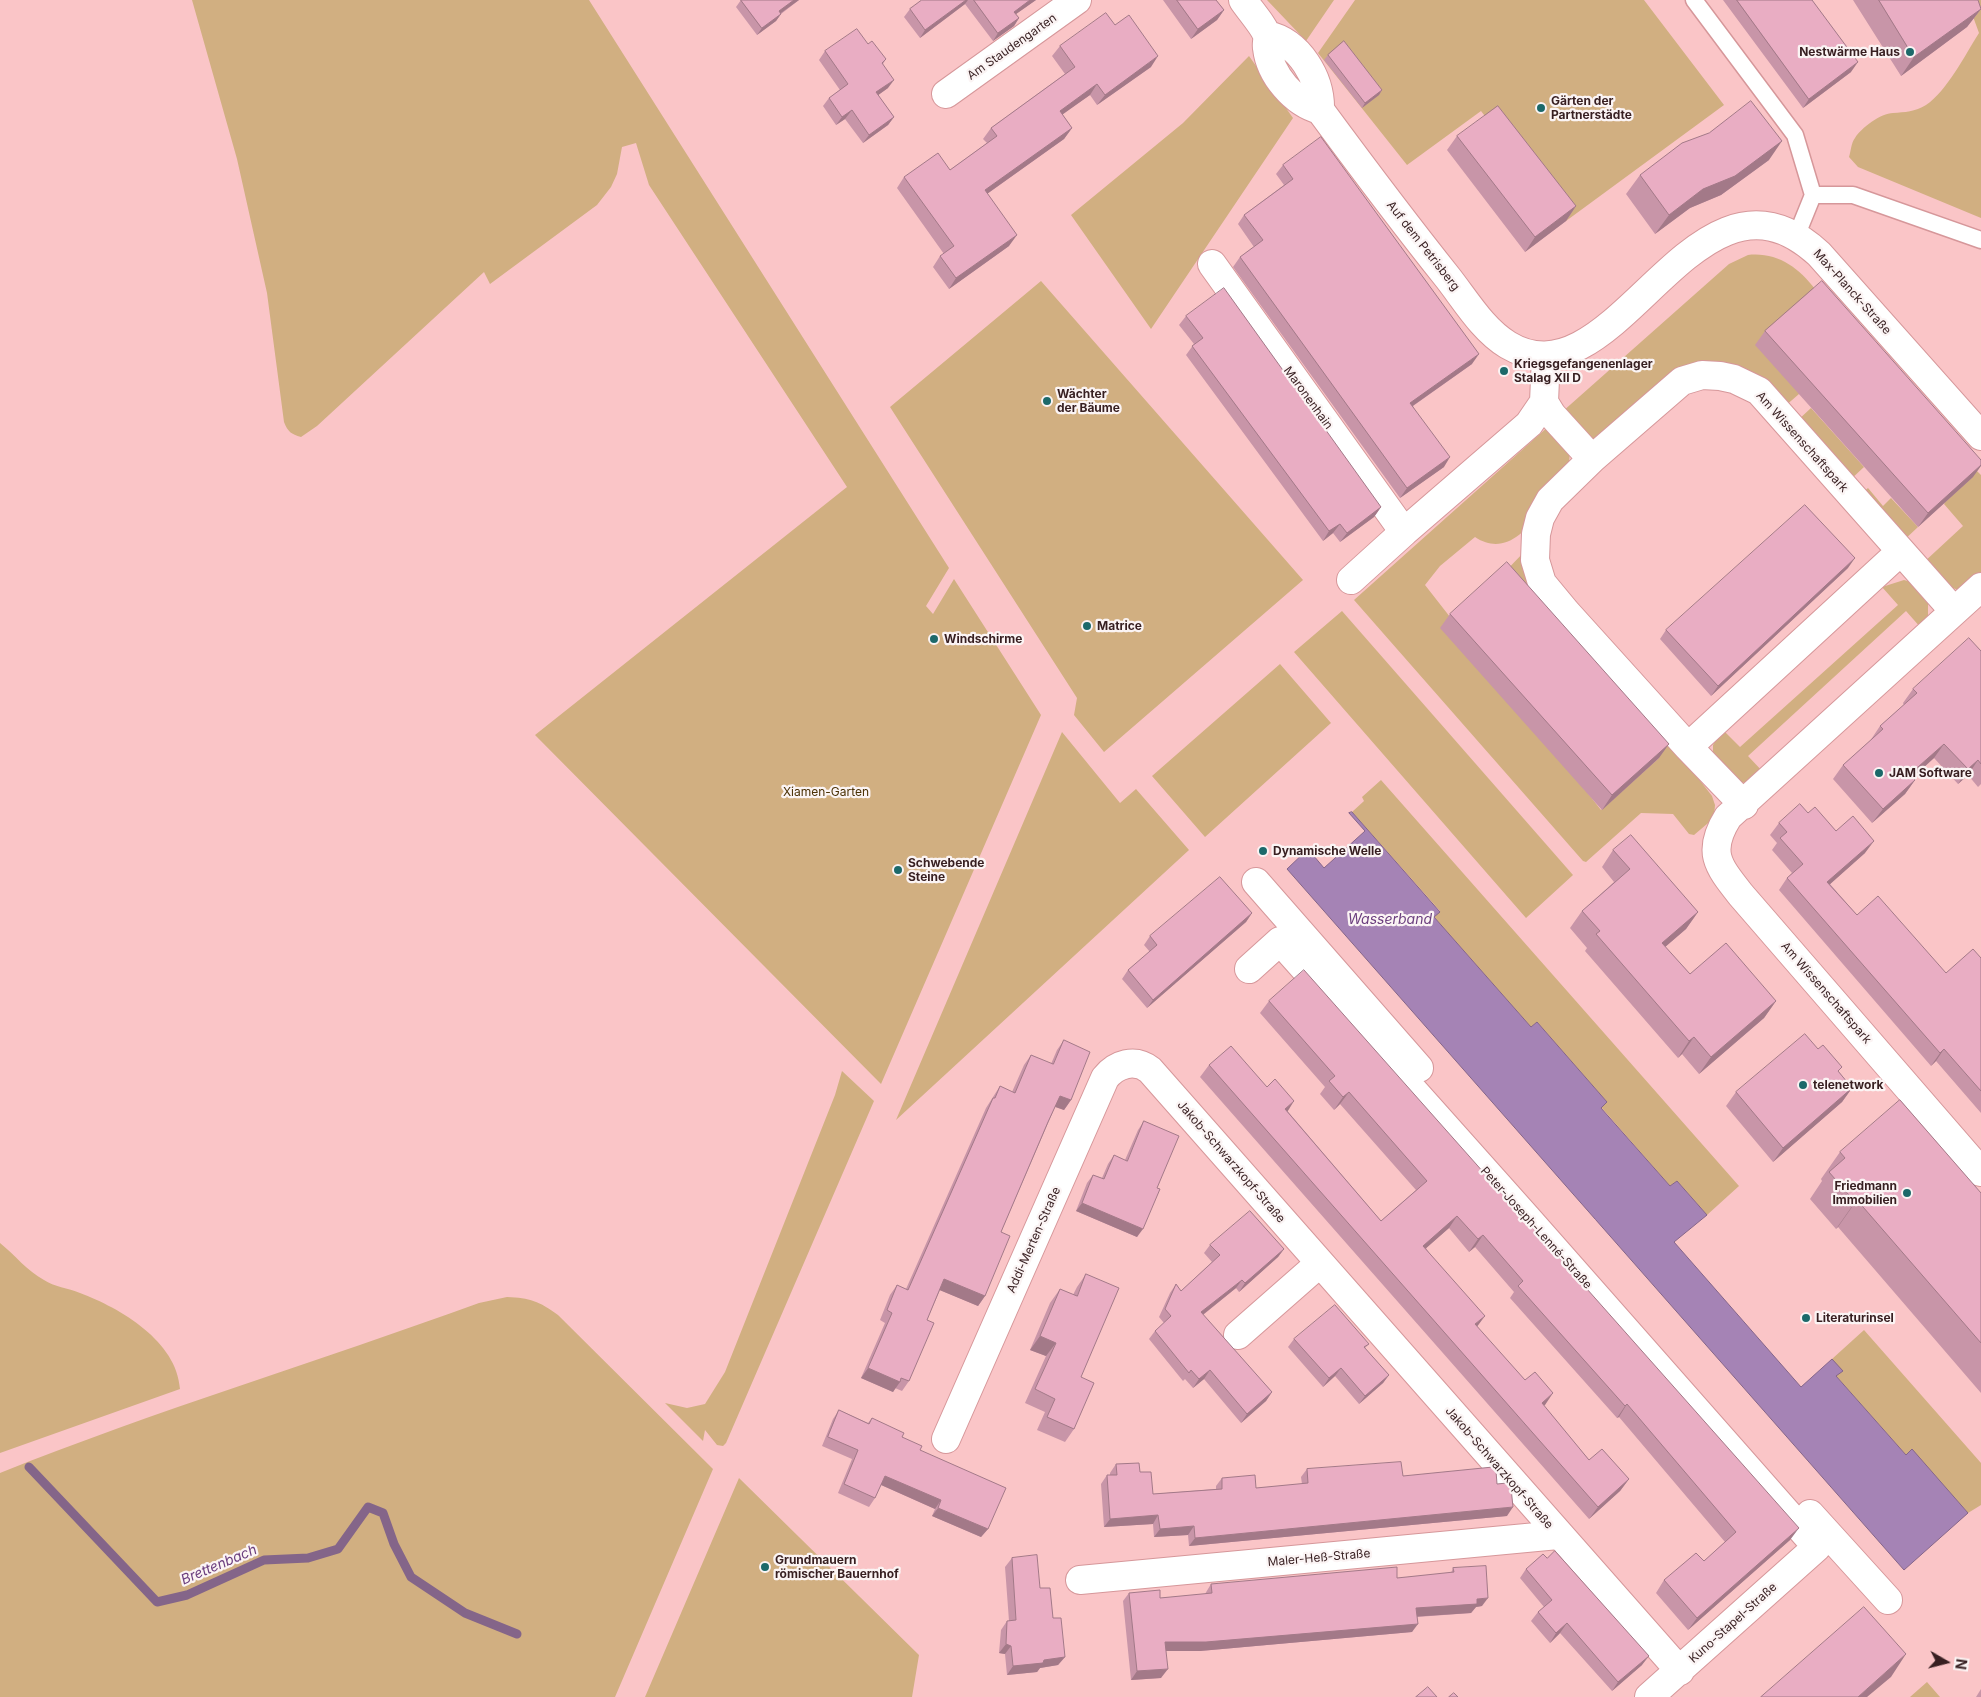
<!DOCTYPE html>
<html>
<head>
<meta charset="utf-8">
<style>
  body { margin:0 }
  #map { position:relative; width:1981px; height:1697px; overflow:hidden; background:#fac5c7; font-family:Inter,sans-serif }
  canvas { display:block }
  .north { position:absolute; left:1921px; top:1637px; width:50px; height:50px; -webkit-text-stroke:4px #fbf4f4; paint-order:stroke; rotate:98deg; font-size:14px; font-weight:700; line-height:20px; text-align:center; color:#371f21 }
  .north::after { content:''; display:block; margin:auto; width:18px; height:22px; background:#371f21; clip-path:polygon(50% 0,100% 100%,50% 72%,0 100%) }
</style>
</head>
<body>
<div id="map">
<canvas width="1981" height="1697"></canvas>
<div class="north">N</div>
</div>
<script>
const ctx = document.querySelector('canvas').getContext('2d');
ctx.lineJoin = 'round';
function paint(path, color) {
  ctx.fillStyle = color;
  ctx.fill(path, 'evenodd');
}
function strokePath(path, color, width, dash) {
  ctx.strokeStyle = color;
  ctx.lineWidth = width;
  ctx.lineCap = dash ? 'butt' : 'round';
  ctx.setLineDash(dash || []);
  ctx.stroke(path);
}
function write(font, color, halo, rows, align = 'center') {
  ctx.font = font + ' Inter,sans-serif';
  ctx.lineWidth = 4.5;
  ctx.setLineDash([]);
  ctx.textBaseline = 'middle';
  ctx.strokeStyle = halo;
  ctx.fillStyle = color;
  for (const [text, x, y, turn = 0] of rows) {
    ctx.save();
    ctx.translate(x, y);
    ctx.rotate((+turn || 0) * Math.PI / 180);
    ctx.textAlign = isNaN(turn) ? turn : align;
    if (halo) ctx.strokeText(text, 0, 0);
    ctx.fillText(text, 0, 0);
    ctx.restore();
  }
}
paint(new Path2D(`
  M192,0H589L949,568L926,606L933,614L954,579L1041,715L881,1084L535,735L847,487L649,185L636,143L622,147L617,174L611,187L597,205L490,284L484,272L317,426L301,437C291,434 288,432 284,422L267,293L237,159Z
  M1267,0H1334L1306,41Z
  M1355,0H1644L1724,105L1566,221L1481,111L1407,165L1318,53Z
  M1967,0H1981V218L1858,167L1849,157C1851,151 1851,143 1855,138C1861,128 1881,113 1893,113C1905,112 1915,112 1926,105C1947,91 1965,55 1979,33Z
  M1249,56L1293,118L1151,329L1071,215L1183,123Z
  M1748,255C1777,252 1798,267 1815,289L1799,394L1784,407L1725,368L1598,440L1591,439L1562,412L1729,264Z
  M1041,281L1303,580L1104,752L1074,715L1077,698L890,407Z
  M1811,408L1864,467L1849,481L1797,421Z
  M1550,425L1570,451L1569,463C1551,492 1520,567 1475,537L1440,566L1425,585L1601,810L1659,758L1617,712L1678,752L1712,796L1715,805L1714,818L1694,835L1689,834L1673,814L1641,813L1586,862L1583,861L1354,600Z
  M1968,462L1981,475V575L1959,590L1949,587L1923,563L1963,526L1944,504Z
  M1868,488L1883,506L1891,498L1918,527L1902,542L1861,494Z
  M1527,549L1540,596L1498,579Z
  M1904,580L1911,582L1928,600V618L1921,628L1906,611L1748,756L1764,773L1748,782L1740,783L1713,761V745L1723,730L1740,747L1898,605L1882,587Z
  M1342,611L1573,875L1526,918L1294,652Z
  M1280,664L1331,723L1205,837L1152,776Z
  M1062,732L1120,803L1136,789L1189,850L896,1120Z
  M1381,780L1739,1186L1707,1215L1677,1181L1670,1186L1601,1107L1607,1102L1537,1022L1531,1027L1434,917L1440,911L1352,812L1364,801L1362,797Z
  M842,1071L874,1101L726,1443L723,1446L717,1445L705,1430L703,1441L665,1403L687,1408L705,1404L725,1372L835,1095Z
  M0,1243C15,1255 27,1271 44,1280C54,1287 68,1288 80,1293C120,1308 177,1341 180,1389L0,1453Z
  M507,1297C530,1298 539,1301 558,1315L713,1469L615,1697H0V1473C157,1410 320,1361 479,1303Z
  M1864,1330L1981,1463V1505L1968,1513L1912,1450L1906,1455L1836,1376L1832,1359Z
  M739,1478L919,1655L912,1697H645Z
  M1927,1682L1940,1697H1910Z`), '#d1af81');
const water = new Path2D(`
  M1352,812L1440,912L1434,917L1531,1027L1537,1022L1607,1102L1601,1108L1670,1186L1677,1181L1707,1215L1674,1242L1801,1387L1832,1359L1843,1371L1836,1376L1906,1455L1912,1449L1968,1513L1904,1570L1287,869L1308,849L1324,868L1365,831L1349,813Z`);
paint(water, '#a583b5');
strokePath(water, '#846589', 1);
strokePath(new Path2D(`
  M29,1467L157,1602L187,1595L264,1560L308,1558L338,1549L368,1507L383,1513L394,1544L411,1577L465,1613L517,1634`), '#846589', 9);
const lane = new Path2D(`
  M1694,0L1795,135L1813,195L1796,237
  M1813,195H1853L1981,240`);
const street = new Path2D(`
  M1243,0C1248,8 1265,27 1267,36C1268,40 1266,44 1267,48C1270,75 1294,103 1320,110
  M1267,35C1299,42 1321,78 1320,110C1362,167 1404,223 1448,278C1466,301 1483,330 1508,345C1618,411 1694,139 1819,254L1981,436
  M946,94L1077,0
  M1212,264L1404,532
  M1544,402L1552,415L1592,459
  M1900,552L1688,747L1566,612L1542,583L1535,560L1536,534L1540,518L1550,500L1592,459L1682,381L1702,375L1720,376L1734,379L1759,391L1954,611
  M1351,580L1404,532L1529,424L1544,402L1546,356
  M1981,587L1728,817C1706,852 1718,866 1741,895L1981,1172
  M1688,747L1744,805
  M1256,882L1419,1068
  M1249,969L1280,941L1527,1218L1817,1547L1649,1697
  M1238,1335L1320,1263
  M946,1439L1105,1078C1116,1064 1135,1058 1150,1070L1680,1671
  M1810,1514L1888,1600
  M1080,1580L1558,1535`);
strokePath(lane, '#d6979a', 19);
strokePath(street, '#d6979a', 30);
strokePath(lane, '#fff', 16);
strokePath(street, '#fff', 28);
paint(new Path2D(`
  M741,0H799L781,14L776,21L757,35L736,7Z
  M922,0H1036L1016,14L1019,18L1014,26L993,41L965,4L920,38L904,17L910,9Z
  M1163,0H1216L1224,10L1217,20L1191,39Z
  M1723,0H1812L1851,72L1803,108Z
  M1853,0H1978L1981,9L1967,27L1901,76Z
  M1115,25L1151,67L1097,105L1090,95L1062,114L1072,128L1064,139L987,194L1009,246L949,289L933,267L940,256L944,254L897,188L904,177L950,170L987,143L983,139L991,128L1065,74L1052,56L1060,46Z
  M868,44L886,59L883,64L888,88L878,95L894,117L888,125L863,143L845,119L836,125L823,106L829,98L840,90L819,60L825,51Z
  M1328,55L1382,90L1379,95L1362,108L1324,60Z
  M1457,136L1576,206L1566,221L1525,252L1447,150Z
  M1769,160L1721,195L1690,208L1655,234L1626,194L1640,175Z
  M1283,165L1472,364L1413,406L1444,467L1400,498L1233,267L1240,257L1254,247L1238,224L1244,215L1284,185L1276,174Z
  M1186,316L1381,507L1374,517L1340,542L1333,533L1323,541L1186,355L1194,344L1179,325Z
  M1765,331L1973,477L1918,527L1755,345Z
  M1848,568L1711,696L1660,639L1666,630Z
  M1450,614L1659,758L1602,810L1440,628Z
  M1981,651V784L1978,787L1968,775L1958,784L1934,758L1913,777L1915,780L1905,794L1872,823L1833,779L1843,765L1870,741L1880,726L1904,705L1903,703L1913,689Z
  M1808,813L1836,831L1865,853L1830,884L1857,915L1946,973L1981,958V1113L1936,1061L1931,1066L1779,890L1787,878L1792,873L1772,850L1777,843L1770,835L1779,823Z
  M1613,850L1698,912L1686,929L1665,947L1690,974L1776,1001L1764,1018L1699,1074L1682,1054L1678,1058L1585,951L1587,948L1570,928L1582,911L1614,882L1602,867Z
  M1252,913L1246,922L1147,1008L1122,979L1128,970L1150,952L1144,945L1150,936Z
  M1269,1001L1790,1540L1688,1630L1656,1593L1664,1580L1704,1561L1725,1542L1619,1417L1617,1418L1510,1298L1514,1292L1475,1247L1469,1252L1449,1228L1426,1248L1477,1327L1589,1460L1629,1479L1620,1491L1589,1519L1200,1077L1209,1065L1267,1087L1381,1221L1416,1190L1340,1104L1334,1110L1320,1094L1325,1087L1260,1013Z
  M1064,1040L1071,1100L1064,1110L1055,1107L1001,1232L985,1296L978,1306L940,1290L927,1320L909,1381L902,1391L895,1388L893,1392L861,1378L885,1323L880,1320L890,1295L897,1285L906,1289L986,1108L1000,1086L1012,1092L1024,1065L1031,1055L1051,1064L1057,1050Z
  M1839,1072L1852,1088L1842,1102L1773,1162L1726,1106L1736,1092Z
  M1144,1121L1157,1188L1137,1237L1076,1211L1087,1183L1093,1175L1102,1178L1108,1164L1114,1155L1125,1160L1138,1130Z
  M1840,1152L1981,1193V1393L1838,1227L1836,1229L1810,1199L1822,1181L1821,1179Z
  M1210,1245L1284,1249L1278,1257L1239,1292L1236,1288L1203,1315L1272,1392L1266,1401L1241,1423L1204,1379L1193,1388L1185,1379L1183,1381L1149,1339L1155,1331L1164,1323L1159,1317L1170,1293L1176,1284L1181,1291L1212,1262L1204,1253Z
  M1086,1274L1081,1377L1074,1429L1065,1442L1037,1430L1045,1412L1025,1403L1046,1356L1030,1350L1050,1303L1060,1289L1073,1295L1077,1287Z
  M1294,1339L1369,1344L1365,1348L1389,1375L1383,1383L1359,1404L1335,1376L1323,1387L1288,1347Z
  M839,1410L868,1423L872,1418L902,1437L920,1450L988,1529L981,1537L932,1516L935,1509L881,1485L875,1498L869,1507L838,1493L852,1459L822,1446L833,1419Z
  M1116,1464L1140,1472L1153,1494L1216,1489V1486L1222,1478L1256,1488L1302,1484L1301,1477L1307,1469L1497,1484L1507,1516L1189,1546L1188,1535L1154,1537L1153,1524L1104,1527L1101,1484L1107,1475H1110V1473Z
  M1012,1558L1040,1588L1053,1618L1065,1657L1058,1665L1040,1668L1037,1672L1007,1675L1005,1654L999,1653L1001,1630L1007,1621H1009L1005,1567Z
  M1453,1568L1482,1606L1476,1607L1471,1613L1417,1617L1412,1632L1200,1651H1166L1161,1678L1131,1680L1123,1601L1129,1593L1160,1598L1205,1594L1211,1584L1397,1578L1451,1573Z
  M1526,1569L1642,1665L1612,1691L1560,1633L1550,1643L1531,1621L1538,1612L1544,1607L1520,1578Z
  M1981,1689V1697H1976Z`), '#c895a8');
paint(new Path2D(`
  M794,0H799L774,18L779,11Z
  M966,0H968L965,4L920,38L925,30Z
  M1030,0H1036L1009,19L1014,12Z
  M1981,9L1967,27L1901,76L1914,57Z
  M1224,10L1217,20L1191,39L1198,29Z
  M781,14L776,21L757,35L762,28Z
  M1019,18L1014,26L993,41L998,33Z
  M1158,56L1151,67L1097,105L1105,95Z
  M1858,62L1851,72L1803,108L1809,99Z
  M894,80L888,88L870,101L876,92Z
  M1097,84L1090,95L1052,122L1060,111Z
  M1382,90L1379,95L1362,108L1365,103Z
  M852,110L845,119L836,125L842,117Z
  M894,117L888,125L863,143L869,135Z
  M1072,128L1064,139L977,201L985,190Z
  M1782,141L1769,160L1721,195L1690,208L1655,234L1669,215L1703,189Z
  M1576,206L1566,221L1525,252L1535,237Z
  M1017,235L1009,246L949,289L956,278Z
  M1479,354L1472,364L1404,412L1410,403Z
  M1450,457L1444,467L1400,498L1407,488Z
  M1981,465V466L1973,477L1918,527L1928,513Z
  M1381,507L1374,517L1340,542L1347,533Z
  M1340,524L1333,533L1323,541L1329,531Z
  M1855,558L1848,568L1711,696L1718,686Z
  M1669,744L1659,758L1602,810L1612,795Z
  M1944,744L1934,758L1900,789L1910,774Z
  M1978,760L1968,775L1958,784L1968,769Z
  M1915,780L1905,794L1872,823L1883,809Z
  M1874,841L1865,853L1819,894L1827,882Z
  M1698,912L1686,929L1650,960L1662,943Z
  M1252,913L1246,922L1147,1008L1153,1000Z
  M1776,1001L1764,1018L1699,1074L1711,1057Z
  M1694,1037L1682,1054L1678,1058L1689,1041Z
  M1944,1049L1936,1061L1931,1066L1940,1053Z
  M1852,1088L1842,1102L1773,1162L1783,1148Z
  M1349,1092L1340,1104L1334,1110L1343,1097Z
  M1060,1096L1071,1100L1064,1110L1053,1106Z
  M1294,1101L1286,1114L1285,1109Z
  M1857,1200L1838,1227L1836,1229L1855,1202Z
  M1082,1203L1143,1229L1137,1237L1076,1211Z
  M1457,1216L1449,1228L1415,1258L1423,1246Z
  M1483,1235L1475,1247L1469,1252L1478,1239Z
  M1284,1249L1278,1257L1239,1292L1245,1283Z
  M944,1279L985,1296L978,1306L937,1289Z
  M1242,1280L1236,1288L1195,1321L1201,1312Z
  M1485,1316L1476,1328L1475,1324Z
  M1040,1336L1056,1343L1046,1356L1030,1350Z
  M868,1368L900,1382L893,1392L861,1378Z
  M1341,1368L1335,1376L1323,1387L1329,1378Z
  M1210,1370L1204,1379L1193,1388L1199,1379Z
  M1389,1375L1383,1383L1359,1404L1365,1396Z
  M1272,1392L1266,1401L1241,1423L1247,1414Z
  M1553,1393L1545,1405L1533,1415L1542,1403Z
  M1627,1404L1619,1417L1617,1418L1625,1406Z
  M885,1476L941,1500L935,1509L879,1484Z
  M1629,1479L1620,1491L1589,1519L1598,1507Z
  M1513,1507L1507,1516L1189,1546L1195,1538Z
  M938,1508L988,1529L981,1537L932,1516Z
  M1158,1515L1153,1524L1104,1527L1110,1519Z
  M1194,1526L1188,1535L1154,1537L1160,1529Z
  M1799,1528L1790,1540L1688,1630L1697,1618Z
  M1488,1598L1482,1606L1476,1607L1471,1613L1410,1617L1416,1608L1477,1599Z
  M1567,1623L1560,1633L1550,1643L1556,1633Z
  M1418,1624L1412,1632L1200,1651H1159L1165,1642Z
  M1006,1644L1011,1646L1005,1654L999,1653Z
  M1906,1654L1891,1677L1867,1697H1858Z
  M1649,1656L1642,1665L1612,1691L1618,1682Z
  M1065,1657L1058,1665L1040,1668L1037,1672L1007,1675L1013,1666L1044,1660Z
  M1168,1669L1161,1678L1131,1680L1137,1671Z`), '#a37988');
const building = new Path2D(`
  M741,0H794L779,11L781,14L762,28Z
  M922,0H966L925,30L910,9Z
  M974,0H1030L1014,12L1019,18L998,33Z
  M1177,0H1216L1224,10L1198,29Z
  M1737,0H1812L1858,62L1809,99Z
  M1879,0H1978L1981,9L1914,57Z
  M1106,13L1115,25L1129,15L1158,56L1105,95L1097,84L1060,111L1072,128L985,190L1017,235L956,278L940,256L954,246L904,177L938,153L950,170L997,136L991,128L1075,67L1060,46Z
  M857,29L868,44L872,41L886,59L882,63L894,80L876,92L894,117L869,135L852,110L842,117L829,98L848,84L825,51Z
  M1344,41L1382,90L1365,103L1328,55Z
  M1751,101L1782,141L1735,176L1703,189L1669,215L1640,175L1682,143L1709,133Z
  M1498,106L1576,206L1535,237L1457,136Z
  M1321,137L1479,354L1410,403L1450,457L1407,488L1240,257L1263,240L1244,215L1293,179L1283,165Z
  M1822,281L1981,460V465L1928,513L1765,331Z
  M1224,288L1381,507L1347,533L1340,524L1329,531L1192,346L1203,338L1186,316Z
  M1805,505L1855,558L1718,686L1666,630Z
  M1507,562L1669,744L1612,795L1450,614Z
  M1969,638L1981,651V764L1978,760L1968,769L1944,744L1910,774L1915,780L1883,809L1843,765L1883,729L1880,726L1917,693L1913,689Z
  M1800,804L1808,813L1815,807L1836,831L1853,816L1874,841L1827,882L1857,915L1878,896L1946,973L1973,949L1981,958V1091L1944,1049L1940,1053L1787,878L1803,864L1780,838L1787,832L1779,823Z
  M1631,835L1698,912L1662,943L1690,974L1726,943L1776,1001L1711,1057L1694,1037L1689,1041L1596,934L1600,931L1582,911L1630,869L1613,850Z
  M1220,877L1252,913L1153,1000L1128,970L1157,945L1150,936Z
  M1304,970L1799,1528L1697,1618L1664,1580L1696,1553L1704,1561L1736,1532L1627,1404L1625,1406L1518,1286L1523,1281L1483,1235L1478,1239L1457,1216L1423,1246L1485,1316L1475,1324L1525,1380L1535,1372L1553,1393L1542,1403L1589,1460L1602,1449L1629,1479L1598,1507L1209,1065L1231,1046L1267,1087L1275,1079L1294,1101L1285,1109L1381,1221L1427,1181L1349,1092L1343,1097L1329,1081L1335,1076L1269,1001Z
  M1805,1034L1818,1049L1823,1045L1842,1067L1838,1071L1852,1088L1783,1148L1736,1092Z
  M1064,1040L1090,1052L1071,1100L1060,1096L1048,1122L1001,1232L1010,1236L985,1296L944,1279L927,1320L934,1323L909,1381L901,1378L900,1382L868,1368L892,1313L887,1310L897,1285L908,1290L993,1098H995L1000,1086L1015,1093L1031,1055L1053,1064Z
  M1900,1100L1981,1193V1343L1857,1200L1855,1202L1829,1172L1845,1158L1840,1152Z
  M1144,1121L1179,1136L1157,1188L1160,1189L1143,1229L1082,1203L1093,1175L1104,1179L1114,1155L1127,1161Z
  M1250,1211L1284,1249L1245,1283L1242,1280L1201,1312L1272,1392L1247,1414L1210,1370L1199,1379L1191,1370L1189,1373L1155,1331L1171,1316L1165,1309L1176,1284L1181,1291L1220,1255L1210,1245Z
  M1086,1274L1119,1288L1081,1377L1094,1383L1074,1429L1047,1417L1055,1399L1035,1389L1056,1343L1040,1336L1060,1289L1077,1296Z
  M1335,1305L1369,1344L1364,1347L1389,1375L1365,1396L1341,1368L1329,1378L1294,1339Z
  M839,1410L869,1424L872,1418L904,1433L902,1437L922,1446L920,1450L1006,1488L988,1529L938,1508L941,1500L885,1476L875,1498L844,1484L858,1450L828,1437Z
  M1401,1462L1403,1476L1493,1467L1496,1471L1497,1484L1507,1483L1511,1488L1513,1507L1195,1538L1194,1526L1160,1529L1158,1515L1110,1519L1107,1475H1117L1116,1464L1139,1463L1140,1472H1151L1153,1494L1222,1489V1478L1255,1475L1256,1488L1308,1483L1307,1469Z
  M1555,1551L1649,1656L1618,1682L1567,1623L1556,1633L1538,1612L1552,1600L1526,1569L1543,1554L1547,1558Z
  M1037,1555L1040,1588H1050L1053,1618H1061L1065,1657L1044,1660L1043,1663L1013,1666L1011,1646L1006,1644L1007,1621L1016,1620L1012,1558Z
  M1486,1566L1488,1598L1477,1599V1604L1416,1608L1418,1624L1206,1642H1165L1168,1669L1137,1671L1129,1593L1160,1590V1598L1212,1593L1211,1584L1397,1567V1578L1454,1572L1453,1568Z
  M1864,1607L1906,1654L1858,1697H1761Z
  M1428,1687L1437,1697H1416Z
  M1454,1693L1458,1697H1449Z`);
paint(building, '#e9adc3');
strokePath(building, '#a37988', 1);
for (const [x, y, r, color] of [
  [1910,52,5,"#1c696a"],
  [1541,108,5,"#1c696a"],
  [1504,371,5,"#1c696a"],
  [1047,401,5,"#1c696a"],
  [1087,626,5,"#1c696a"],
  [934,639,5,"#1c696a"],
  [1879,773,5,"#1c696a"],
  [1263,851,5,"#1c696a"],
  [898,870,5,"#1c696a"],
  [1803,1085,5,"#1c696a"],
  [1907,1193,5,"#1c696a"],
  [1806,1318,5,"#1c696a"],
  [765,1567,5,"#1c696a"]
]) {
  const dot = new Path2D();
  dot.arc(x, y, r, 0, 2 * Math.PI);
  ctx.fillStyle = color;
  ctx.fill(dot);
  strokePath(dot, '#fbf4f4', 2);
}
write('12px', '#371f21', '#fbf4f4', [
  ["Am Staudengarten",1012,47,-35],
  ["Auf dem Petrisberg",1423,246,52],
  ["Max-Planck-Straße",1852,292,48],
  ["Maronenhain",1308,398,54],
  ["Am Wissenschaftspark",1802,442,48],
  ["Am Wissenschaftspark",1826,993,49],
  ["Jakob-Schwarzkopf-Straße",1231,1162,49],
  ["Peter-Joseph-Lenné-Straße",1536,1228,48],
  ["Addi-Merten-Straße",1034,1240,-66],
  ["Jakob-Schwarzkopf-Straße",1499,1468,49],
  ["Maler-Heß-Straße",1319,1558,-5],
  ["Kuno-Stapel-Straße",1733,1623,-42]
]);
write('bold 12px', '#371f21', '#fbf4f4', [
  ["Nestwärme Haus",1900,52,"right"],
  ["Gärten der",1551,101],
  ["Partnerstädte",1551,115],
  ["Kriegsgefangenenlager",1514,364],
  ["Stalag XII D",1514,378],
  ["Wächter",1057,394],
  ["der Bäume",1057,408],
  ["Matrice",1097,626],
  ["Windschirme",944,639],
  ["JAM Software",1889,773],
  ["Dynamische Welle",1273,851],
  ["Schwebende",908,863],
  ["Steine",908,877],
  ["telenetwork",1813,1085],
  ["Friedmann",1897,1186,"right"],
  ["Immobilien",1897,1200,"right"],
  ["Literaturinsel",1816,1318],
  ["Grundmauern",775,1560],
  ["römischer Bauernhof",775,1574]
], 'left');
write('12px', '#4a3004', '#fbf4f4', [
  ["Xiamen-Garten",826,792]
]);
write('italic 14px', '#6b3e7e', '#fbf4f4', [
  ["Wasserband",1390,920],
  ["Brettenbach",219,1565,-23]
]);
</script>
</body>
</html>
